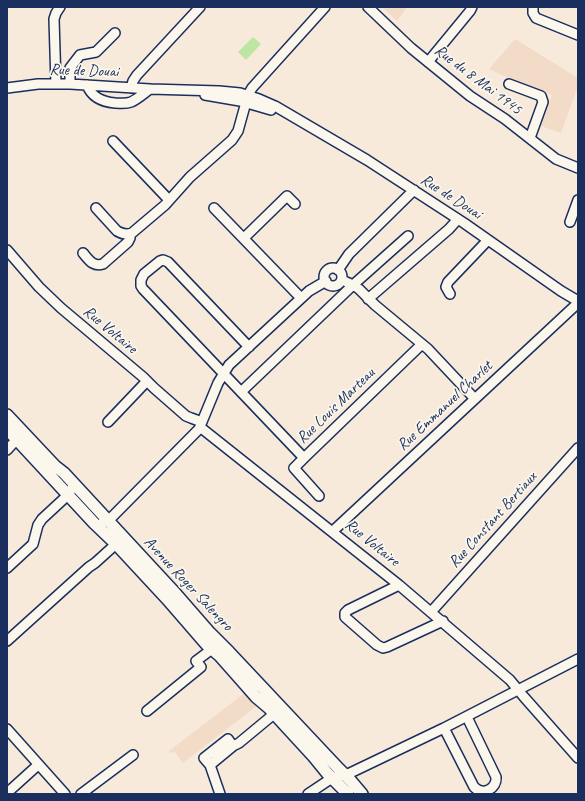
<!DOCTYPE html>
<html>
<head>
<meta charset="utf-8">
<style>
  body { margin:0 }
  #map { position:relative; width:585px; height:801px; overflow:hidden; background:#f7eadb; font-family:Caveat,sans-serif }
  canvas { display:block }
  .frame { position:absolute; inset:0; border:8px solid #1b2f5e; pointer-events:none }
</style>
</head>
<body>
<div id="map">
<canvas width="585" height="801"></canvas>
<div class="frame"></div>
</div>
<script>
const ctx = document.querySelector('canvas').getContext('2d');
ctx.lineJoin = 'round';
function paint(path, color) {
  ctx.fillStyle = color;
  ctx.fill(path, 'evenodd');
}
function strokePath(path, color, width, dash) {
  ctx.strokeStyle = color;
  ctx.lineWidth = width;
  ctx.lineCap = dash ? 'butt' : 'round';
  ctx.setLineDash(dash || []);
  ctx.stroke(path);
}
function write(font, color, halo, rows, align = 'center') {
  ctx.font = font + ' Caveat,sans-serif';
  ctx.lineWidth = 3.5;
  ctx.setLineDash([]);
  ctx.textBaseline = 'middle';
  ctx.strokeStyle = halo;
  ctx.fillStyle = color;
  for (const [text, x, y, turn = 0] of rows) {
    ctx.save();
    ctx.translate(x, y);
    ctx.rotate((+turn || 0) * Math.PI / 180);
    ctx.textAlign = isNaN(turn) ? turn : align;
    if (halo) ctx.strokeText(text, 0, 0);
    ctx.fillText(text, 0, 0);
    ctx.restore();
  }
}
paint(new Path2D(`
  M382,7H407L397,21Z
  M515,39L578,78V86L561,133L541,126L552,95L504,76L489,69Z
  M246,692L258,705L183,763L174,751L171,753L169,751Z`), '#f2dbc7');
paint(new Path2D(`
  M253,37L261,44L246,60L238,52Z`), '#bce6a2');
const minor = new Path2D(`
  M368,7L411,48L470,96L505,119L556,159L578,168
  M533,7V13L536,18L578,35
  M428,62L470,11L472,7
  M56,84L54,19L56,13L60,7
  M70,84V68L80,55L96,52L115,33
  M509,84L541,96L543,102L530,138
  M87,85C92,98 103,102 115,103C121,103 126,104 131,102C138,99 144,93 150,89
  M7,88L38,84H70L150,89L219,91L240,93L259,99L275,106L367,160L464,223L561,291L578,301
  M131,88L133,81L137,75L200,7
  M205,95L240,101L271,110
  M113,141L169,200
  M96,208L117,231C122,234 127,235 132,233L165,205L190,177L232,140L238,131L248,95L252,88L325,7
  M214,208L301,298
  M570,222L578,200
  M244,238L287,196L295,204
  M7,250L39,287L61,308L143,377L154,388L186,416L191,418L202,422
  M83,253C89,260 93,267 103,264L128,242L130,238V234
  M324 277a9 9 0 1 1 18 0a9 9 0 1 1-18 0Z
  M338,270L349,254L414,190
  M342,280L351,284L359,289L375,305L428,349L475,399
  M450,294L446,287L448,282L488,240
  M368,299L449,229L458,219
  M249,347L168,262L163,260L160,261L144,274L141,280V286L143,289L304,458L422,344
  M241,392L353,285L408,236
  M108,422L147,381
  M200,427L399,585L510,680L524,697L578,758
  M7,450L17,439
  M304,458L294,468L319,496
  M102,523L111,518L199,429L218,383L229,365L309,291L326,281
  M333,531L578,303
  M7,568L33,544L38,525L42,519L69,494L72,488L73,483
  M399,585L348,610L345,613V617L377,645L383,648L387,647L443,621
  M431,612L578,448
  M7,641L89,567L95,563L116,544
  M147,711L201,667L196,661L212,649
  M444,728L474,787C483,796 497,789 496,777L467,717
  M7,729L65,794
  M210,765L233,746L239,743L274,714
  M7,793L38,765
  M81,794L133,755
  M220,794L210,765L204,758L228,739L233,746
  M308,794L332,778L350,773L444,728L578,659`);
const major = new Path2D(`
  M7,415L55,466L64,473L176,594L210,633L229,652L339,769L351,781L362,794
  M7,429L94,523L116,544L167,599L206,644L220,656L243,682L256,697L269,708L314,757L327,773L348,794`);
strokePath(minor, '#1b2f5e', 12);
strokePath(major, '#1b2f5e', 14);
strokePath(minor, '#fbf7ec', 9);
strokePath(major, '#fbf7ec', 11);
write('16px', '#1b2f5e', '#fbf7ec', [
  ["Rue de Douai",84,71,2],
  ["Rue du 8 Mai 1945",478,80,37],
  ["Rue de Douai",451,197,33],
  ["Rue Voltaire",110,330,40],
  ["Rue Louis Marteau",336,406,-44],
  ["Rue Emmanuel Charlet",445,406,-43],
  ["Rue Constant Bertiaux",493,520,-48],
  ["Rue Voltaire",372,543,39],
  ["Avenue Roger Salengro",188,584,47]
]);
</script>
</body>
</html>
